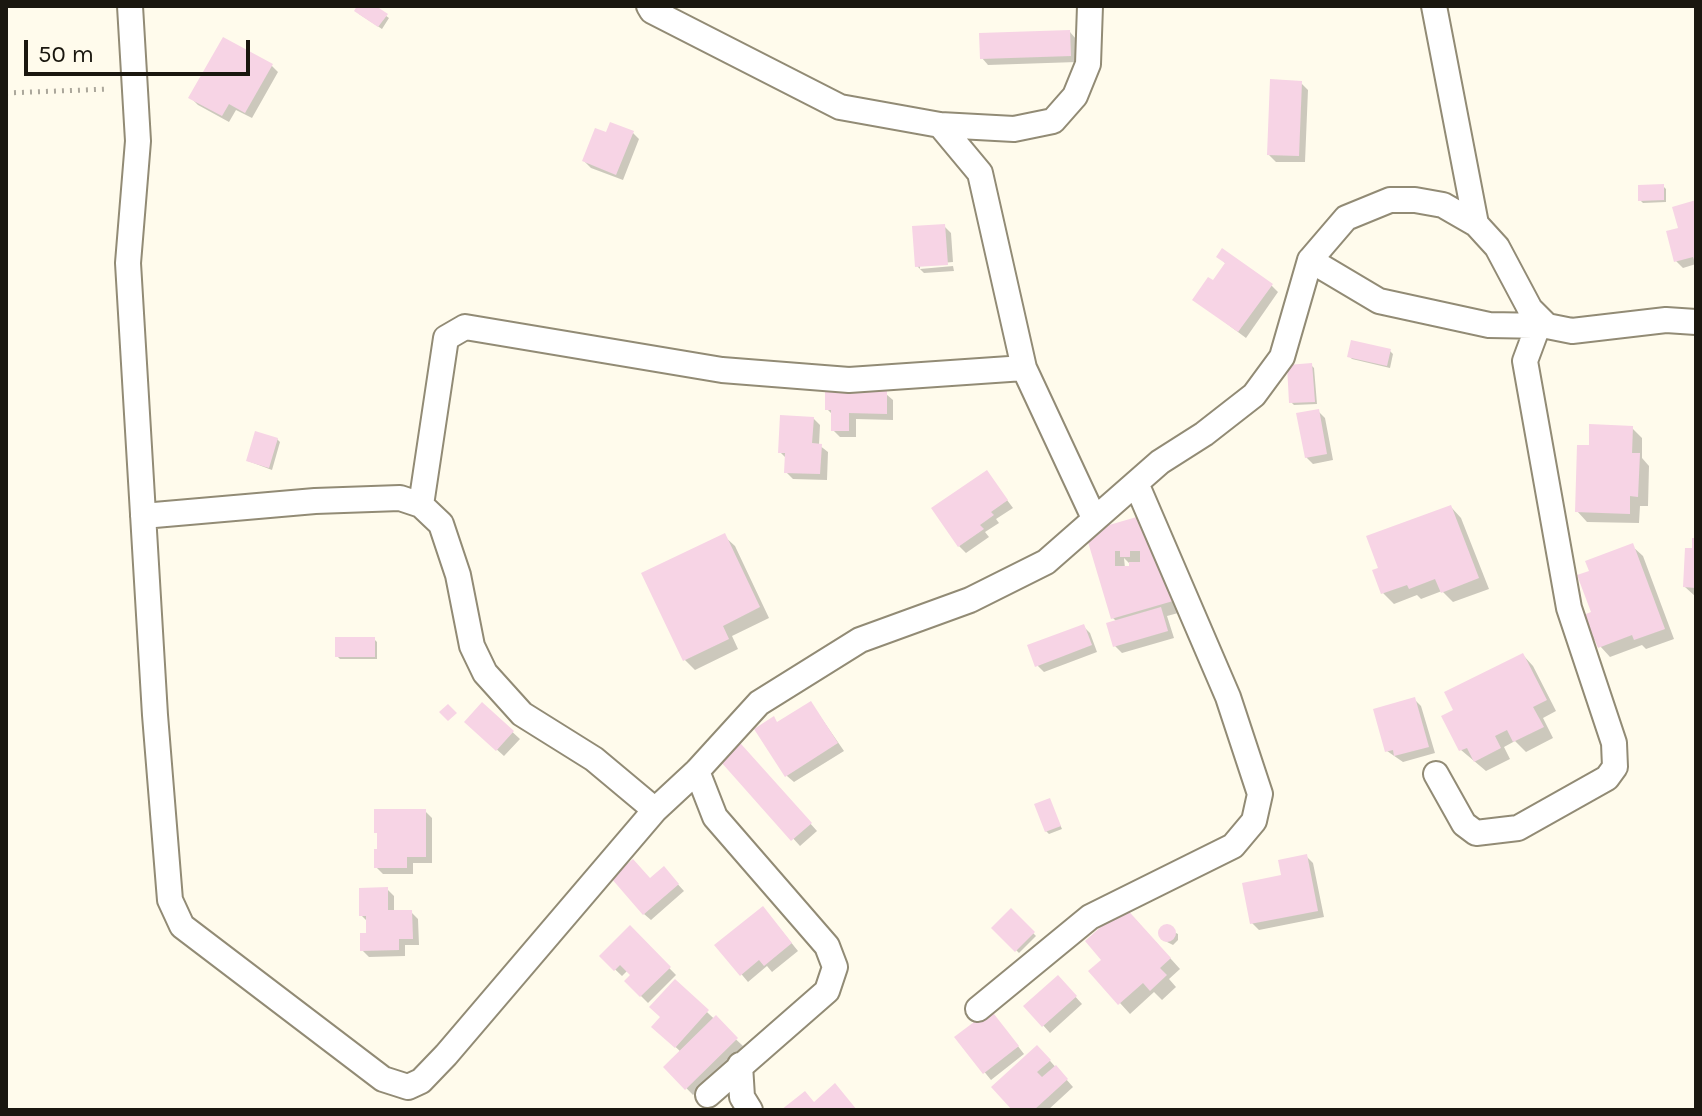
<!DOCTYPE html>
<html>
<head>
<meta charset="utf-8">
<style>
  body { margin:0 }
  #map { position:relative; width:1702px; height:1116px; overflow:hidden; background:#fffbec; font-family:Karla,sans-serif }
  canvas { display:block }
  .frame { position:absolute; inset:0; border:8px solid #1a170f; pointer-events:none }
  .scale { position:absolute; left:24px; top:40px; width:226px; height:36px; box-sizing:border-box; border:4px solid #1a170f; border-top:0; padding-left:10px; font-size:24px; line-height:28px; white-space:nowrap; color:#1a170f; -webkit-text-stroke:6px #fffbec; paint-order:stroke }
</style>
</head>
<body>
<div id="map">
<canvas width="1702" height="1116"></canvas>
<div class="frame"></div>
<div class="scale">50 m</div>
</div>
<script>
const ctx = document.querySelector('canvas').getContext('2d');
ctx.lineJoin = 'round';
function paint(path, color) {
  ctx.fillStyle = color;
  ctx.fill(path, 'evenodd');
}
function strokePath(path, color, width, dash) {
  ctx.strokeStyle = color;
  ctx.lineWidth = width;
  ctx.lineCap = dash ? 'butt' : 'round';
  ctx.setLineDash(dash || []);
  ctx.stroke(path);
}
paint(new Path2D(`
  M360,6H372L389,18L382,29L359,14Z
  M1070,32L1076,39L1077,62L988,65L982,58Z
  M271,65L278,72L252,118L236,110L229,122L198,105L191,98Z
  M1301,83L1308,90L1305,162H1276L1269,155Z
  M633,133L639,139L623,180L591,168L584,161L607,135Z
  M1663,186L1666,189V202L1643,203L1640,200Z
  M1696,202V264L1683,268L1676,261L1680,230Z
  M944,226L951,233L953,262L920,265V269L953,266L954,271L924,273L917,266Z
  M1218,256L1271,285L1278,292L1246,338L1195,300L1213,283L1226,264Z
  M1390,351L1393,354L1390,368L1352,359L1349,356Z
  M1311,365L1314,368L1317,404L1294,405L1291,402Z
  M886,394L893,400V420L856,419V437H840L833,430V415L827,409Z
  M1318,411L1325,418L1333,460L1313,464L1306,457Z
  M813,418L820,425L819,445L828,452L827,480L793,479L786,472L787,459L780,452Z
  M1632,428L1642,438V458L1649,466L1648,506H1640L1639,523L1587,522L1577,511L1591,447Z
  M277,439L280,442L272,470L248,461Z
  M987,473L1013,508L996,519L999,523L985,532L989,537L966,553L959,546Z
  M1451,507L1461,518L1489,589L1453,602L1442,591L1421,599L1417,595L1394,604L1383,593L1375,571Z
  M1146,516L1182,612L1167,616L1174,638L1122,653L1115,646L1117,622L1113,618L1087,533ZM1124,558L1131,565V568H1125Z
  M724,536L735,546L769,618L732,636L738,649L695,670L684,659Z
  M1696,540V597L1685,587Z
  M1632,546L1643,556L1674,639L1646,649L1642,645L1610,657L1591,636L1593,614Z
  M1083,626L1090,633L1097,652L1044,672L1037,665Z
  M374,639L377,642V659H340L337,656Z
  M1523,655L1533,666L1556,711L1543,718L1553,738L1526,752L1515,741L1504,747L1510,759L1486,771L1461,750L1456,711Z
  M1414,699L1421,706L1435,753L1403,762L1387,751Z
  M811,703L844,751L794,782L787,776L778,723Z
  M482,704L520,739L504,756L473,728Z
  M740,745L817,831L800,846L716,753Z
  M1049,800L1062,829L1049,834L1046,831Z
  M425,811L432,818V863H413V874H383L376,867L379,835L376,832Z
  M1306,856L1313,863L1324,917L1259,930L1252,923Z
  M664,869L684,891L651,920L644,914L651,880Z
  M387,889L394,896V912H411L418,919L419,945H405V956L369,957L362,950L368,935V922L361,915Z
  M1011,911L1036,936L1019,953L994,928Z
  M769,915L798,951L772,972L767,966L748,982L717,945Z
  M1135,919L1180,969L1169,979L1176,987L1162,1000L1154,992L1130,1014L1091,971L1104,960Z
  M1164,927L1178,934V940L1173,945L1161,939L1160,930Z
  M630,928L676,975L648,1003L626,981L632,975L628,970L622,976L601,956Z
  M675,982L743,1046L693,1095L666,1067L681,1052L654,1027L663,1018Z
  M1064,984L1082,1004L1050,1033L1026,1006Z
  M994,1015L1024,1054L991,1080L956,1037Z
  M1044,1054L1073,1087L1048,1110H1015Z`), '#0003');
paint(new Path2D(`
  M357,6H376L388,14L378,27L354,11Z
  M1070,30L1071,56L980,59L979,33Z
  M223,37L273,64L245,113L229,104L222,116L188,98Z
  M1270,79L1302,81L1299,156L1267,155Z
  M610,122L634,131L616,175L582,161L595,128L606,132Z
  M1664,184V200L1638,201V185Z
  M1696,200V265L1693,257L1674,262L1666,231L1678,228L1672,207Z
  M945,224L948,265L915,267L912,226Z
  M1222,248L1273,284L1238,332L1192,300L1208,277L1213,280L1225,263L1216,257Z
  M1351,340L1391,349L1387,366L1347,357Z
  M1312,363L1315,402L1289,403L1287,365Z
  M825,391H887V414L849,413V431H831V410H825Z
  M1319,409L1327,454L1305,458L1296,413Z
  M780,415L814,417L812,443L822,444L820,474L784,473L785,453H778Z
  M1589,424L1633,426L1632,453H1640L1638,497L1630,496V514L1575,512L1577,445H1589Z
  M255,431L278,438L269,468L246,461Z
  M987,470L1008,500L991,512L994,515L980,525L984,529L958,547L931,508Z
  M1451,505L1479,578L1441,593L1435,579L1409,589L1407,585L1381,594L1372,570L1378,568L1366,536Z
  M1147,514L1173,601L1111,619L1085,532ZM1115,551H1120V557H1130V551H1140V562H1129V566H1115Z
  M725,533L760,607L723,626L729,639L683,661L641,573Z
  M1692,538H1696V588L1683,587L1685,548H1692Z
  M1633,543L1665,629L1634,640L1632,635L1598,648L1593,636L1590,638L1581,616L1591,612L1577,575L1589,571L1585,561Z
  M1161,607L1168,631L1113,647L1106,623Z
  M1084,624L1092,645L1035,667L1027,645Z
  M335,637H375V657H335Z
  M1523,653L1547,700L1533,707L1544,727L1513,742L1507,730L1495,736L1501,748L1474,762L1467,748L1459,751L1441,716L1453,710L1444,692Z
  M1415,697L1429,747L1394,756L1393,750L1385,752L1373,709Z
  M811,701L838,743L785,777L754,729L774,716L777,722Z
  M482,702L514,731L496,751L464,722Z
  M448,704L457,713L448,721L439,712Z
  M733,735L812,823L791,841L713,753Z
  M1050,798L1061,826L1045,832L1034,804Z
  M374,809H426V857H407V868H374V849H377V833H374Z
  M1307,854L1318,911L1250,924L1242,883L1281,875L1278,860Z
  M633,859L650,878L664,866L679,884L643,915L611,878Z
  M388,887V910H412L413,939H399V950L360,951V933H366V916H359V888Z
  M763,906L792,943L764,966L759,960L740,976L714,945Z
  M1124,906L1171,958L1160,968L1167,975L1150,991L1143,983L1118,1005L1088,971L1101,960L1085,941Z
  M1011,908L1035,932L1015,952L991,928Z
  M1158 933a9 9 0 1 1 18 0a9 9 0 1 1-18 0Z
  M630,925L671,967L640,997L624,981L630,975L620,965L614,971L599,956Z
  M1058,975L1077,996L1042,1027L1023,1006Z
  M675,979L709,1010L675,1048L651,1027L660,1017L649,1007Z
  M987,1005L1019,1046L983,1074L954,1037L974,1022L971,1017Z
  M716,1015L738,1038L685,1090L663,1067Z
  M1037,1045L1051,1060L1037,1072L1042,1077L1056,1065L1068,1079L1034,1110H1012L991,1087Z
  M835,1083L857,1110H781L805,1091L814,1102Z`), '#f7d4e5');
const street = new Path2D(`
  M130,6L138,141L128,263L155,715L170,900L182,926L383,1079L408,1087L421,1081L446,1055L655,810L697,771L759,703L860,640L970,600L1046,562L1160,462L1204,434L1254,395L1282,357L1310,260L1346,218L1390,200H1415L1443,205L1476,224L1497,247L1530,309L1547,326L1572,331L1666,320L1696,322
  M649,6L652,11L840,107L940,125L1014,129L1053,121L1075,96L1088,64L1090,6
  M1434,6L1476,224
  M940,125L980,173L1024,368L1094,518
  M1310,260L1379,301L1489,325L1547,326
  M421,505L446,338L465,327L722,370L849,380L1024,368
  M143,516L315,501L400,498L421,505L441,524L458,575L472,646L485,673L522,714L594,759L655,810
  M697,771L715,817L827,946L835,967L827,991L708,1095
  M1436,774L1464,824L1476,833L1518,828L1607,778L1615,767L1614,743L1569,608L1525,361L1538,326
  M978,1009L1090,917L1233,846L1254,821L1260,794L1228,697L1136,483
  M740,1065L742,1097L750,1110`);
strokePath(street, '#928b75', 28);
strokePath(new Path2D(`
  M6,93L109,89`), '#aba79b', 5, [2, 6]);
strokePath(street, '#fff', 24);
</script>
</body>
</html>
